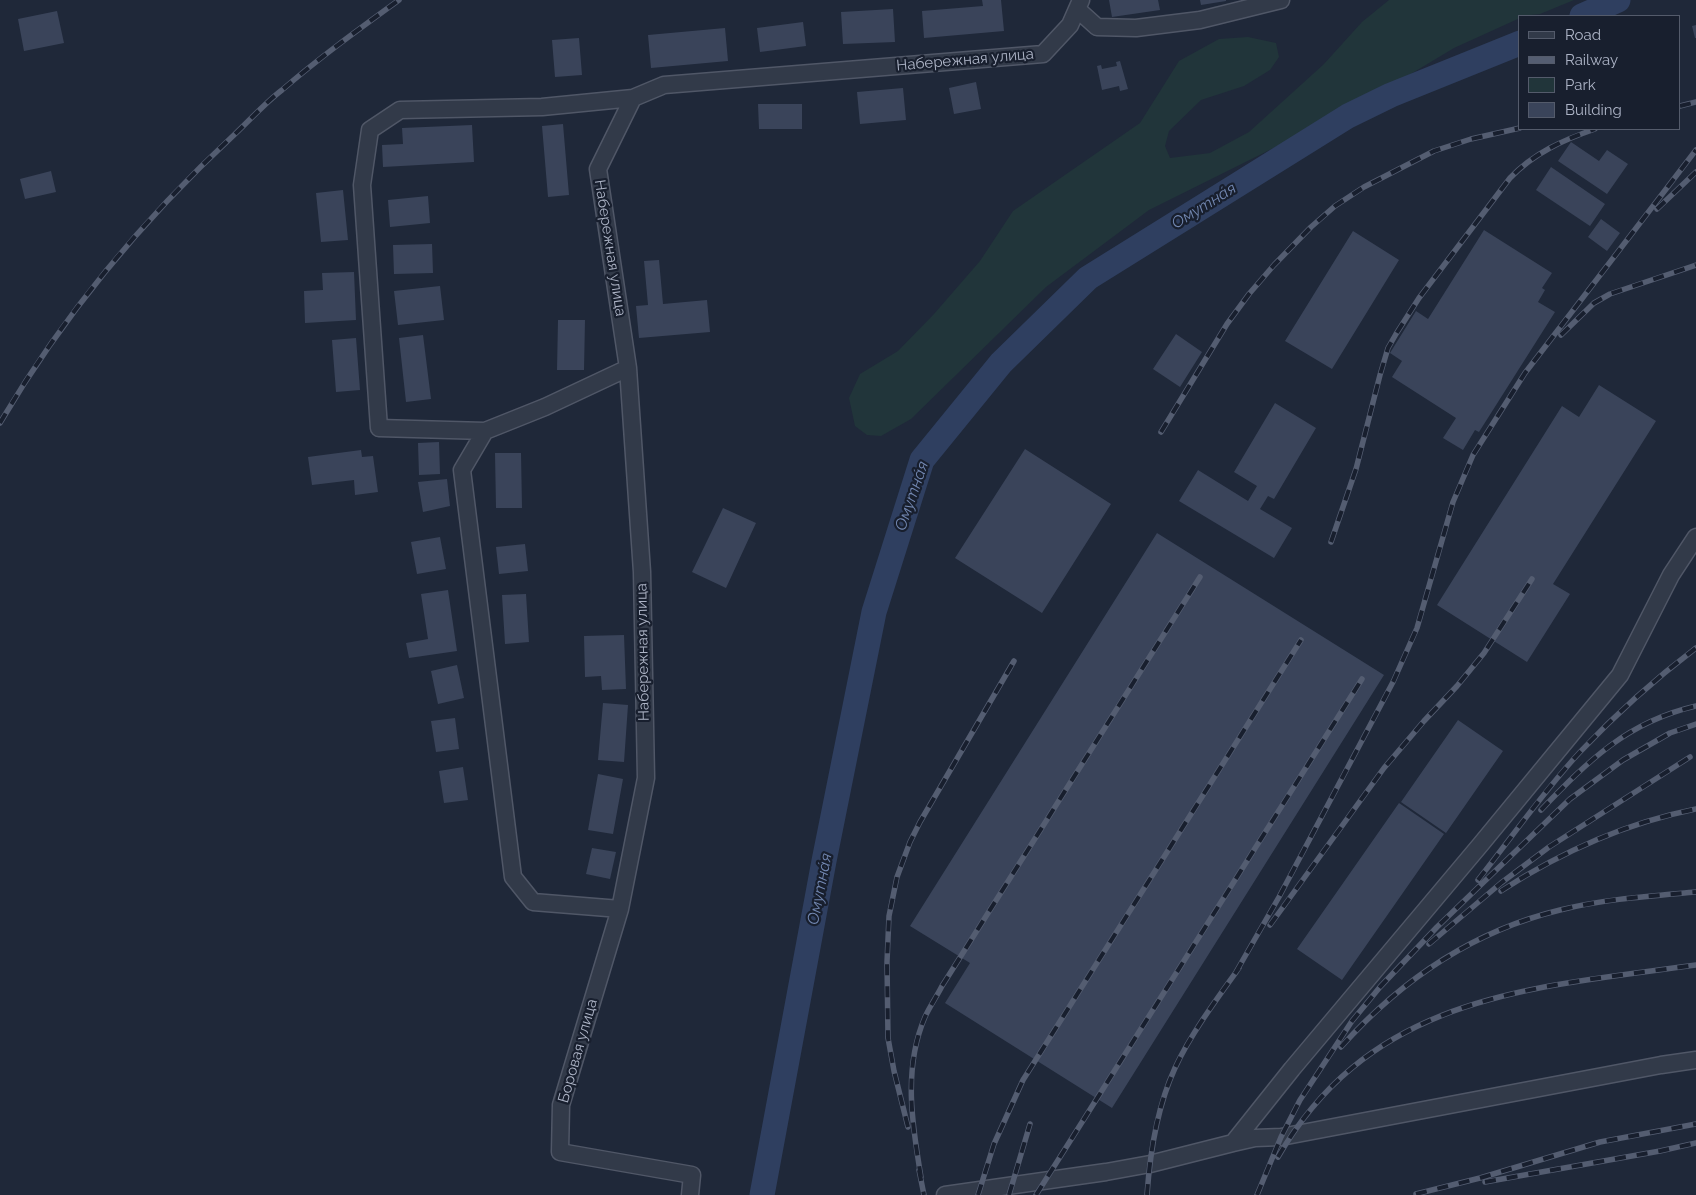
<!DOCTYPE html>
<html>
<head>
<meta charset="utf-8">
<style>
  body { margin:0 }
  #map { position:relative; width:1696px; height:1195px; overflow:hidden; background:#1f2839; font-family:Raleway,sans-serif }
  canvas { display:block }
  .legend { position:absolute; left:1518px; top:15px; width:162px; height:115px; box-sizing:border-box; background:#181f2e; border:1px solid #545b6b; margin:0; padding:6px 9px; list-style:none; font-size:15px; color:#adb4c6 }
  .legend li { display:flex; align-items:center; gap:10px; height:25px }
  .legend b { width:25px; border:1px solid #545b6b }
</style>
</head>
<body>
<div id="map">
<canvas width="1696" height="1195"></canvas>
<ul class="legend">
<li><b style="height:6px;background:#323a49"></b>Road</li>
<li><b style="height:6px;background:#545d71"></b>Railway</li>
<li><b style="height:14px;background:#21353a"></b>Park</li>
<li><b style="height:14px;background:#3a445a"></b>Building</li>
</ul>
</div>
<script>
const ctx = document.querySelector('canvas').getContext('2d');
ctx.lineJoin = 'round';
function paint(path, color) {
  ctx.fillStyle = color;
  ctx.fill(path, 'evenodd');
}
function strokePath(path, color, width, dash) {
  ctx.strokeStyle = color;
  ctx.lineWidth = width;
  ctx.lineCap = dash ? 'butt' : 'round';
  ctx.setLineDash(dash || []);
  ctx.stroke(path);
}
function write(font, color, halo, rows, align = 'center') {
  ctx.font = font + ' Raleway,sans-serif';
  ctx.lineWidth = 4.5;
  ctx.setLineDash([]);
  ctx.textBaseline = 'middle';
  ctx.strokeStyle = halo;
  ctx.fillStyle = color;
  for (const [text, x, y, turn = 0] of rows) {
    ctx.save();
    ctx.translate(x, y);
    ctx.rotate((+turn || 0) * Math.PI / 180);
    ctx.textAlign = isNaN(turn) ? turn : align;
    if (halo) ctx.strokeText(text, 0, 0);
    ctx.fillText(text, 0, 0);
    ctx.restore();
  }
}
paint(new Path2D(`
  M1389,0H1574L1540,14L1520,16V18L1454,48L1354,108L1149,210L1046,287L911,419L881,436L867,435L855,426L849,398L860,374L898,351L934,314L980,261L1013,211L1140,123L1179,61L1219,39L1248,37L1276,43L1279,57L1270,70L1244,86L1201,100L1169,131L1165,146L1170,158L1210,153L1249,132L1324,64L1362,22Z`), '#21353a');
strokePath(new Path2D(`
  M1582,16L1618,0
  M762,1195L824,861L874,612L922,460L1001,363L1088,278L1348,116L1391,95L1520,43`), '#2f3f60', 25);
paint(new Path2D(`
  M982,0H1001L1004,31L924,38L922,11L983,6Z
  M1109,0H1158L1160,10L1112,17Z
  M1200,0H1226V1L1201,5Z
  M893,9L895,42L843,44L841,12Z
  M57,11L64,43L24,51L18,19Z
  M803,22L806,46L760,52L757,28Z
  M1696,25V38H1695L1692,26Z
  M725,28L728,61L651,68L648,35Z
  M579,38L582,75L555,77L552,40Z
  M1120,61L1128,89L1120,91L1119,86L1102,90L1097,66L1101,65L1102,69L1117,66L1116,62Z
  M976,82L981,109L954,114L949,88Z
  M903,88L906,120L860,124L857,92Z
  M758,104H802V129H759Z
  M563,124L569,195L548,197L542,126Z
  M472,125L474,162L383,167L382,145L403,144L402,128Z
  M1571,142L1599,161L1607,150L1628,164L1607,194L1558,161Z
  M1551,167L1605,204L1590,226L1536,190Z
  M51,171L56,192L25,199L20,179Z
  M343,190L348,240L321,242L316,193Z
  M428,196L430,223L390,227L388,200Z
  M1601,219L1620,233L1607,251L1588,237Z
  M1484,230L1552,273L1542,288L1545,290L1538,302L1555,312L1479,432L1475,430L1463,450L1443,438L1456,418L1392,377L1402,361L1390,353L1416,311L1428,319Z
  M1353,231L1399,260L1332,369L1285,341Z
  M432,244L433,273L394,274L393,245Z
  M659,260L663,304L707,300L710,332L639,338L636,306L648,305L644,261Z
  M354,272L356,320L305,323L304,291L323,290L322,273Z
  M440,286L444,320L398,325L394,291Z
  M558,320H585L584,370H557Z
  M1176,334L1202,352L1180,387L1153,369Z
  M423,335L431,399L406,402L399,338Z
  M356,338L360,390L336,392L332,340Z
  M1599,385L1656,421L1553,584L1570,594L1527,662L1437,605L1562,406L1579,417Z
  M1275,403L1316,428L1274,499L1268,496L1260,509L1292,528L1274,558L1179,501L1198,470L1248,501L1257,486L1234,472Z
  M439,442L440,474L419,475L418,443Z
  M1025,449L1111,504L1042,613L955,558Z
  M361,450L362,457L373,456L378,492L355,495L354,480L312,485L308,457Z
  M495,453H521L522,508H496Z
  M447,479L450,506L423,512L418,482Z
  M723,508L756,523L726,588L692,572Z
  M1157,533L1384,675L1112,1108L945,1003L970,963L910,926Z
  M440,537L446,569L417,574L411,542Z
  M525,544L528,571L499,574L496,547Z
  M448,590L457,651L409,658L406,643L428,639L421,594Z
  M526,594L529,642L505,644L502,595Z
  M624,635L626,689L602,690L601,676L585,677L584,636Z
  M457,665L464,698L438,704L431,671Z
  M603,703L628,705L624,762L598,760Z
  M455,718L459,749L436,752L431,721Z
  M1458,720L1503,751L1446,833L1401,802Z
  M463,767L468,800L444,803L439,771Z
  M598,774L623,779L613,834L588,830Z
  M1399,803L1444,834L1342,980L1297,949Z
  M592,848L616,852L610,879L586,874Z`), '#3a445a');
const minor = new Path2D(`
  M1077,9L1097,27L1136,28L1200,20L1281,0
  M485,431L379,428L362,185L370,130L400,110L542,107L633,98
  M620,909L533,902L513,877L462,470L485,431L545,407L628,368
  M1233,1143L1255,1138L1281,1137L1661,1065L1696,1060
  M690,1195L692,1175L560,1152L561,1105L620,909L646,778L642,572L628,368L598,169L633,98L664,85L1043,54L1070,25L1081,0
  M945,1195L1106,1172L1150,1164L1233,1143L1292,1069L1481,844L1620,675L1671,575L1696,537`);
strokePath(minor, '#505767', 19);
strokePath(minor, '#323a49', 16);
const rail = new Path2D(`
  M1680,106L1696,102
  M1657,209L1696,172
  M1561,335L1594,303L1610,294L1696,265
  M0,423C64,314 142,220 235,134C251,119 265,103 282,90C319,58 359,29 399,0
  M1161,432L1227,324L1249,294L1274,265L1311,227L1335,206L1364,187L1434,151L1471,139L1520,128
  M1331,542L1356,469L1380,375L1388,348L1396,334L1419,298L1510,178C1534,153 1563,140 1595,129
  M1541,810C1588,761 1627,722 1696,706
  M1478,880C1512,837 1543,792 1580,752C1615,715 1655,679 1696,648
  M1501,891C1561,852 1626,823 1696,809
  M1270,925L1384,768L1424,721L1457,686L1484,653L1532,579
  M1429,944L1501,883L1549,847L1690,757
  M1236,972L1279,897L1393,682L1417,628L1453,502L1473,455L1525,373L1696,150
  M1341,1047C1400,981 1473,931 1560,910C1604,899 1651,896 1696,892
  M908,1127L894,1071L888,1038L887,962L889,916L897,877L910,842L920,822L1014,661
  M1278,1157C1372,995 1529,988 1696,965
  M919,1170L924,1195
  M921,1177C912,1124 903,1068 925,1017C930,1006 937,996 942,986L1200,577
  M1485,1182L1660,1151L1696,1143
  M1416,1194L1480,1178L1600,1142L1696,1124
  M978,1195L994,1144L1023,1080L1301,640
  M1009,1195L1030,1124
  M1036,1195L1362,679
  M1147,1195C1150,1152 1157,1107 1175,1068C1190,1035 1218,997 1239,968
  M1257,1195L1281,1137L1300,1100L1352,1021L1380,987L1437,927L1570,799L1623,760L1670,733L1696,724`);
strokePath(rail, '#545d71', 5.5);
strokePath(rail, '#181f2e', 4, [11]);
write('15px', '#adb4c6', '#181f2e', [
  ["Набережная улица",965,60,-5],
  ["Набережная улица",610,248,81],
  ["Набережная улица",643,652,-91],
  ["Боровая улица",578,1051,-74]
]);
write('italic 16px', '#7287b1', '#181f2e', [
  ["Омутна́я",1204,206,-32],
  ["Омутна́я",912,496,-71],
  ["Омутна́я",820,889,-79]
]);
</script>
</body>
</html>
